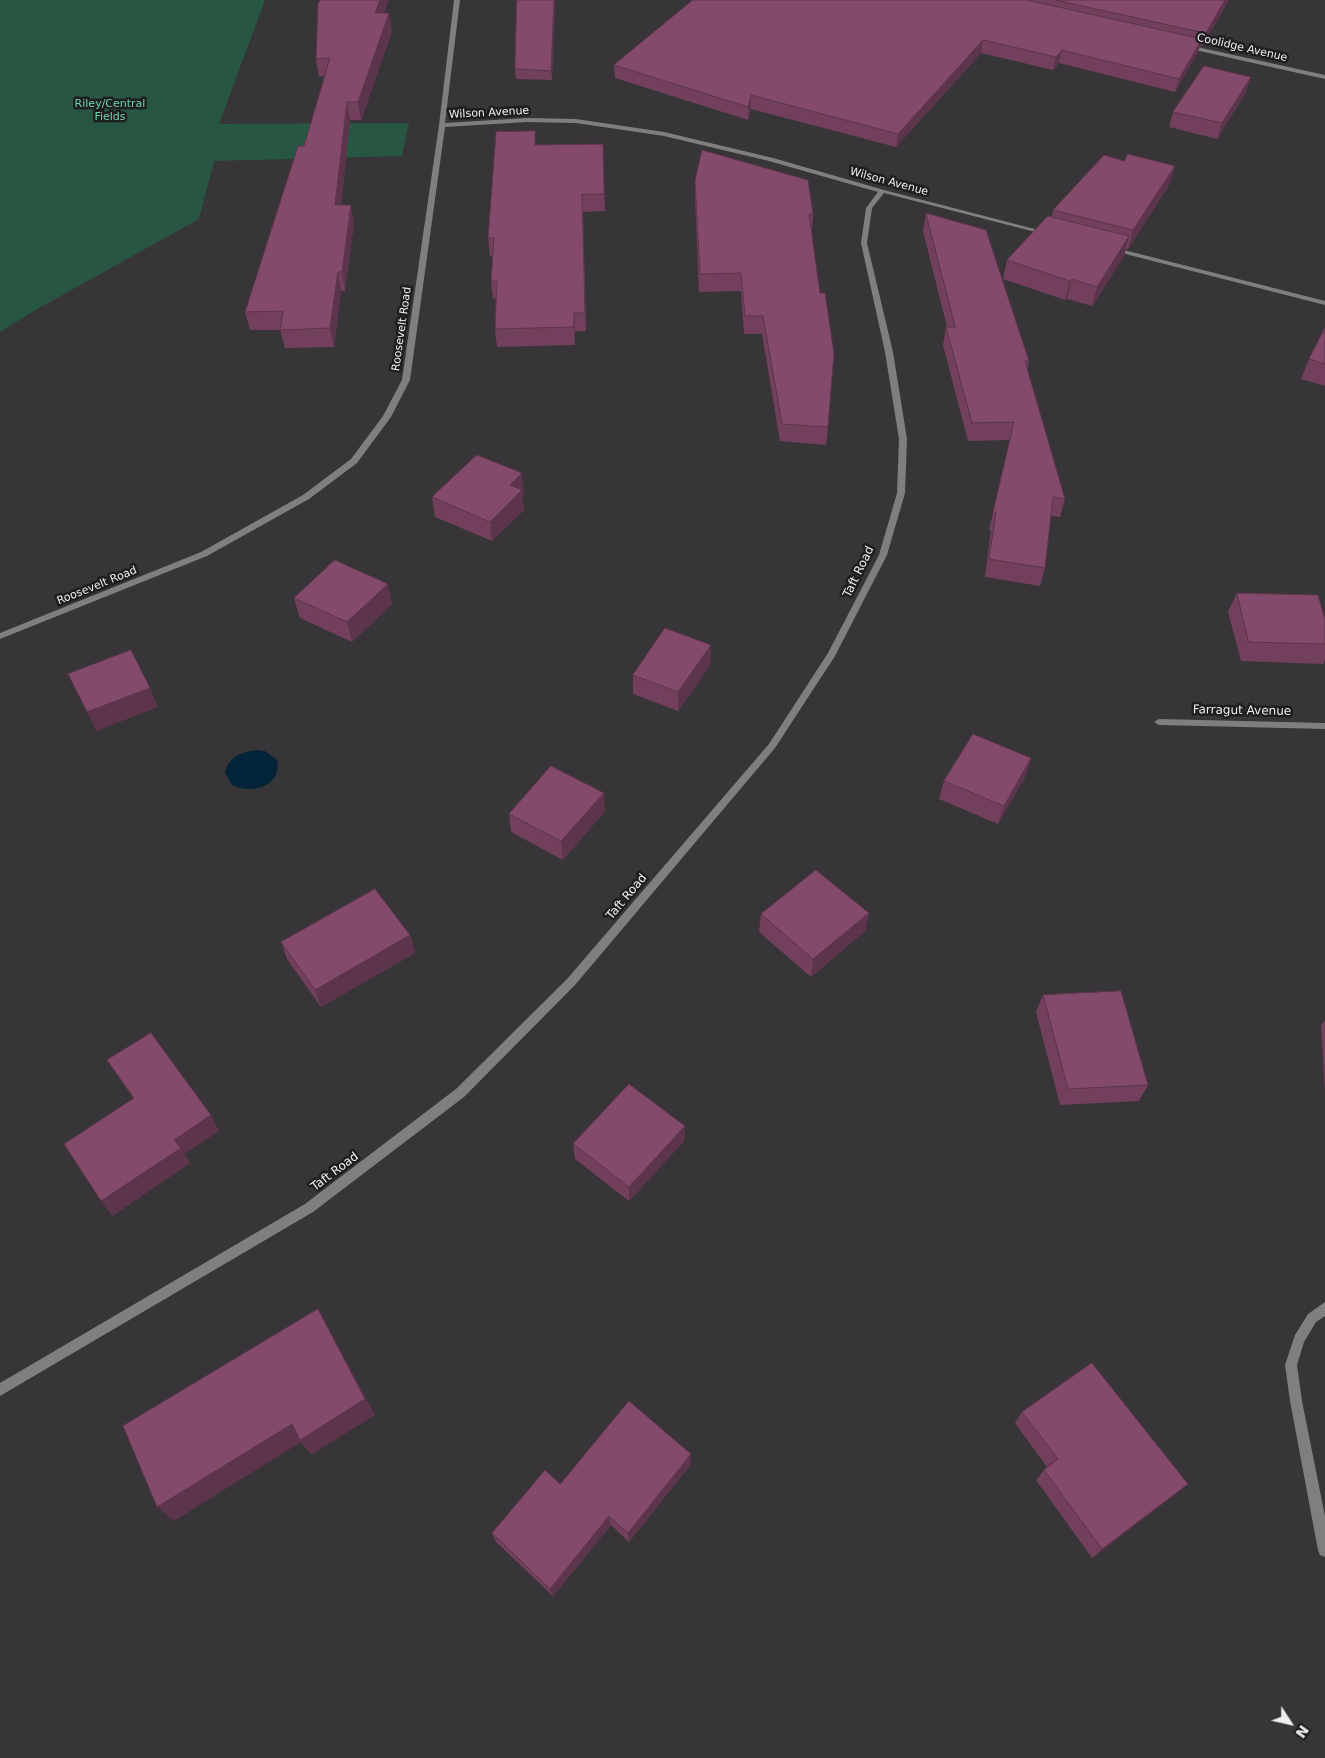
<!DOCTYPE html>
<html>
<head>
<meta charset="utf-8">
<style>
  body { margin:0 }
  #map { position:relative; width:1325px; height:1758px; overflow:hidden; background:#373538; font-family:"DejaVu Sans",sans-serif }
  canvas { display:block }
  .north { position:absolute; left:1265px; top:1698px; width:50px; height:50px; -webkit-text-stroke:4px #1e1d1f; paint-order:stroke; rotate:125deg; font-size:14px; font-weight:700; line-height:20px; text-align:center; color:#efeef0 }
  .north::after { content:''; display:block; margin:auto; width:18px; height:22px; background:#efeef0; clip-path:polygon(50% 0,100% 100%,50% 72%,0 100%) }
</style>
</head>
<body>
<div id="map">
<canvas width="1325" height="1758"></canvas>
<div class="north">N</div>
</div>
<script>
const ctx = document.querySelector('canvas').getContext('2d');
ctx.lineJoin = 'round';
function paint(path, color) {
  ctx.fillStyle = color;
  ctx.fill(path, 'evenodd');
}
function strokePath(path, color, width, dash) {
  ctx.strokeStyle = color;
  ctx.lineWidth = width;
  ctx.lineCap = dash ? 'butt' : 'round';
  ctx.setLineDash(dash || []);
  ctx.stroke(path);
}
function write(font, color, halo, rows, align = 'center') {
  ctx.font = font + ' "DejaVu Sans",sans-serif';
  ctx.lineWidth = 5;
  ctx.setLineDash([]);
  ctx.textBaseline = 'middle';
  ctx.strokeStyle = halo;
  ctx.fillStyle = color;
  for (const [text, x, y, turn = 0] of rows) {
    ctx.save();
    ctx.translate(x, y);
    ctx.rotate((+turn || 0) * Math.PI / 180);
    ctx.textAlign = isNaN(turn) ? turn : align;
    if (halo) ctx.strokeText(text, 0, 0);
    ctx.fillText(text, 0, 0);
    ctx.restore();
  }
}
paint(new Path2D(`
  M0,0H265L219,124L409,123L402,156L214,161L199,219L39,308L0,332Z`), '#275742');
paint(new Path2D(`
  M256,750L265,751L277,760C283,786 251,795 232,785L225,773C228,757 241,752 256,750Z`), '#032439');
paint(new Path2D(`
  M454,0H460L445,123L527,118L576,119L664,132L773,158L884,190L1050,233L1047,235L884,193L872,208L867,243L893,352L907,439L905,493L887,555L835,656L775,748L575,985L464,1097L313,1212L0,1396V1383L305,1204L456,1089L567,979L769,744L828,653L879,555L897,493L899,439L885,352L861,243L866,208L878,192L769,161L664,136L576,123L527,122L445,127L410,380L391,417L357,463L309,499L207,556L0,639V633L201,552L303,495L351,459L383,416L402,380L439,125Z
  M1188,45L1325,75V79L1186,48L1185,47Z
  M1112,247L1325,301V305L1110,250V248Z
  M1159,719L1325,723V729L1159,725L1154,722Z
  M1325,1302V1316L1316,1322L1304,1342L1297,1365L1302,1401L1325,1516V1557L1320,1555L1318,1550L1290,1401L1285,1365L1295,1335L1308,1314Z`), '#807f7d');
paint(new Path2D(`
  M320,0H388L384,13L392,31L361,120H350L341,205L354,223L345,291H341L334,347L285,348L280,330H250L245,312L304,146L325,76L319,77L316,59Z
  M555,0L552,80L516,79L515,69Z
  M693,0H1229L1202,46H1200L1198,52L1175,92L1059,63L1053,70L981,53L896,147L751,109L748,120L615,78L614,65Z
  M1246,92L1217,139L1169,127L1173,112Z
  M603,144L605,211L583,212L586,331H575V345L497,347L495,329L496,299H493L491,281L493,256H490L488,238L536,145Z
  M1175,166L1169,185L1128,249H1126L1124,256L1092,306L1067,299L1065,300L1003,279L1007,260L1052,217L1053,210Z
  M695,181L813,214L812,231L828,427L826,445L780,441L762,334H744L741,291L699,292L695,199Z
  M926,213L1029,361L1027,370L1065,499L1060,517L1051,516L1045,568L1040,586L985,577L991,530H989L1010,440L968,441L943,345L946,327H947L923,231Z
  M1325,328V386L1301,379L1309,359Z
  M524,493L522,495L524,510L492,541L435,517L432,497Z
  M1237,593L1325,644V660L1323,664L1241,661L1228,612Z
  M294,598L392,604L352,642L300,618Z
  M711,664L678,711L633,694V675Z
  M1031,758L1025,777L998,824L939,799L944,781Z
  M605,811L563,860L511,832L509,814Z
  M869,913L865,931L811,977L759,932L761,914Z
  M410,935L415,953L321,1007L287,959L281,942Z
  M1043,995L1148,1085L1139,1101L1060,1105L1036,1012Z
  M1325,1020V1092L1321,1025Z
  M107,1060L219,1131L184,1154L190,1163L112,1216L133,1098Z
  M685,1126L684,1141L629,1201L575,1159L573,1144Z
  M1022,1412L1188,1484L1092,1558L1036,1480L1044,1470L1047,1467L1015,1423Z
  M691,1454V1464L629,1542L611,1525L553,1596L496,1542L492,1533L560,1484Z`), '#72405c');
paint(new Path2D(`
  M380,0H388L378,30L375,13Z
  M554,0H555L552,80L551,71Z
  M1225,0H1229L1202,46L1206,33Z
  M389,13L392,31L361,120L358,102Z
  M1202,39L1198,52L1175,92L1179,79Z
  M983,40L981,53L896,147L898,134Z
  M1062,50L1059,63L1053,70L1056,57Z
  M1251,77L1246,92L1217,139L1222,123Z
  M751,95V109L748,120V107Z
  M347,102L350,120L339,223L335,205Z
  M1175,166L1169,185L1128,249L1133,230Z
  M351,205L354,223L345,291L342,272Z
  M1129,236L1124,256L1092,306L1097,287Z
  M338,272L341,291L334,347L330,328Z
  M1072,279L1067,299L1065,300L1070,281Z
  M574,313L575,331V345L574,327Z
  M522,473L524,493L522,495L524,510L492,541L490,522L510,485Z
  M388,584L392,604L352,642L347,622Z
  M711,645V664L678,711V692Z
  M150,688L158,707L96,731L87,712Z
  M1031,758L1025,777L998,824L1004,806Z
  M604,793L605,811L563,860L561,841Z
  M869,913L865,931L811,977L813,959Z
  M410,935L415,953L321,1007L315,990Z
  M211,1115L219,1131L184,1154L190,1163L112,1216L101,1201L174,1140Z
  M685,1126L684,1141L629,1201V1187Z
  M318,1309L375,1415L311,1455L301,1442L174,1521L157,1507Z
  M691,1454V1464L629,1542L628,1533Z
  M1188,1484L1176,1494L1092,1558L1102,1549Z
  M609,1516L611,1525L553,1596L550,1589Z`), '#5c344b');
const building = new Path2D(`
  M320,0H380L375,13H389L358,102H347L335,205H351L342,272H338L330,328L280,330L283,311L245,312L298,146H304L330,58L316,59L318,4Z
  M517,0H554L551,71L515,69Z
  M693,0H1027L1202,39L1179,79L1062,50L1056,57L983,40L898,134L751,95L748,107L614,65Z
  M1056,0H1225L1206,33Z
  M1204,66L1251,77L1222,123L1173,112Z
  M535,131V145L603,144L604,194H582L585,313H574V327L495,329L497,281H491L494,238H488L496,132Z
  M702,150L808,180L813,214H809L820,293H825L834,353L828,427L782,424L763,316H745L741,273L700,274L695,181Z
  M1128,154L1175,166L1133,230L1053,210L1104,155L1124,161Z
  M926,213L986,230L1029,361H1025L1065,499L1053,497L1045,568L989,559L996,512H993L1014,422L972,423L946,327H955Z
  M1048,216L1129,236L1097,287L1072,279L1070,281L1007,260Z
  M1325,328V364L1309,359Z
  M477,455L522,473L510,485L522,490L490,522L432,497Z
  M335,560L388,584L347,622L294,598Z
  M1237,593L1318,595L1325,619V644L1249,642Z
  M665,628L711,645L678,692L633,675Z
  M131,650L150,688L87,712L68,674Z
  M973,734L1031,758L1004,806L944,781Z
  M551,766L604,793L561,841L509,814Z
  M816,870L869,913L813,959L761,914Z
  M375,889L410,935L315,990L281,942Z
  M1121,991L1148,1085L1068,1089L1043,995Z
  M151,1033L211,1115L174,1140L181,1148L101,1201L64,1144L134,1098L107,1060Z
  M629,1084L685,1126L629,1187L573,1144Z
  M318,1309L365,1399L300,1440L292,1424L157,1507L123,1426Z
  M1092,1363L1188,1484L1102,1549L1044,1470L1058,1459L1022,1412Z
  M629,1401L691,1454L628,1533L609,1516L550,1589L492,1533L545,1470L560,1484Z`);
paint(building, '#844a6b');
strokePath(building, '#5c344b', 1);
write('11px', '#efeef0', '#1e1d1f', [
  ["Coolidge Avenue",1242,48,13],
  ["Wilson Avenue",489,113,-3],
  ["Wilson Avenue",889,182,15],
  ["Roosevelt Road",402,329,-82],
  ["Roosevelt Road",97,586,-22]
]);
write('11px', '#6cd6a8', '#1e1d1f', [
  ["Riley/Central",110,104],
  ["Fields",110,117]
]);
write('12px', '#efeef0', '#1e1d1f', [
  ["Taft Road",859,572,-64],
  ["Farragut Avenue",1242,711,1],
  ["Taft Road",627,897,-50],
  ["Taft Road",335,1172,-37]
]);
</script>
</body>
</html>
